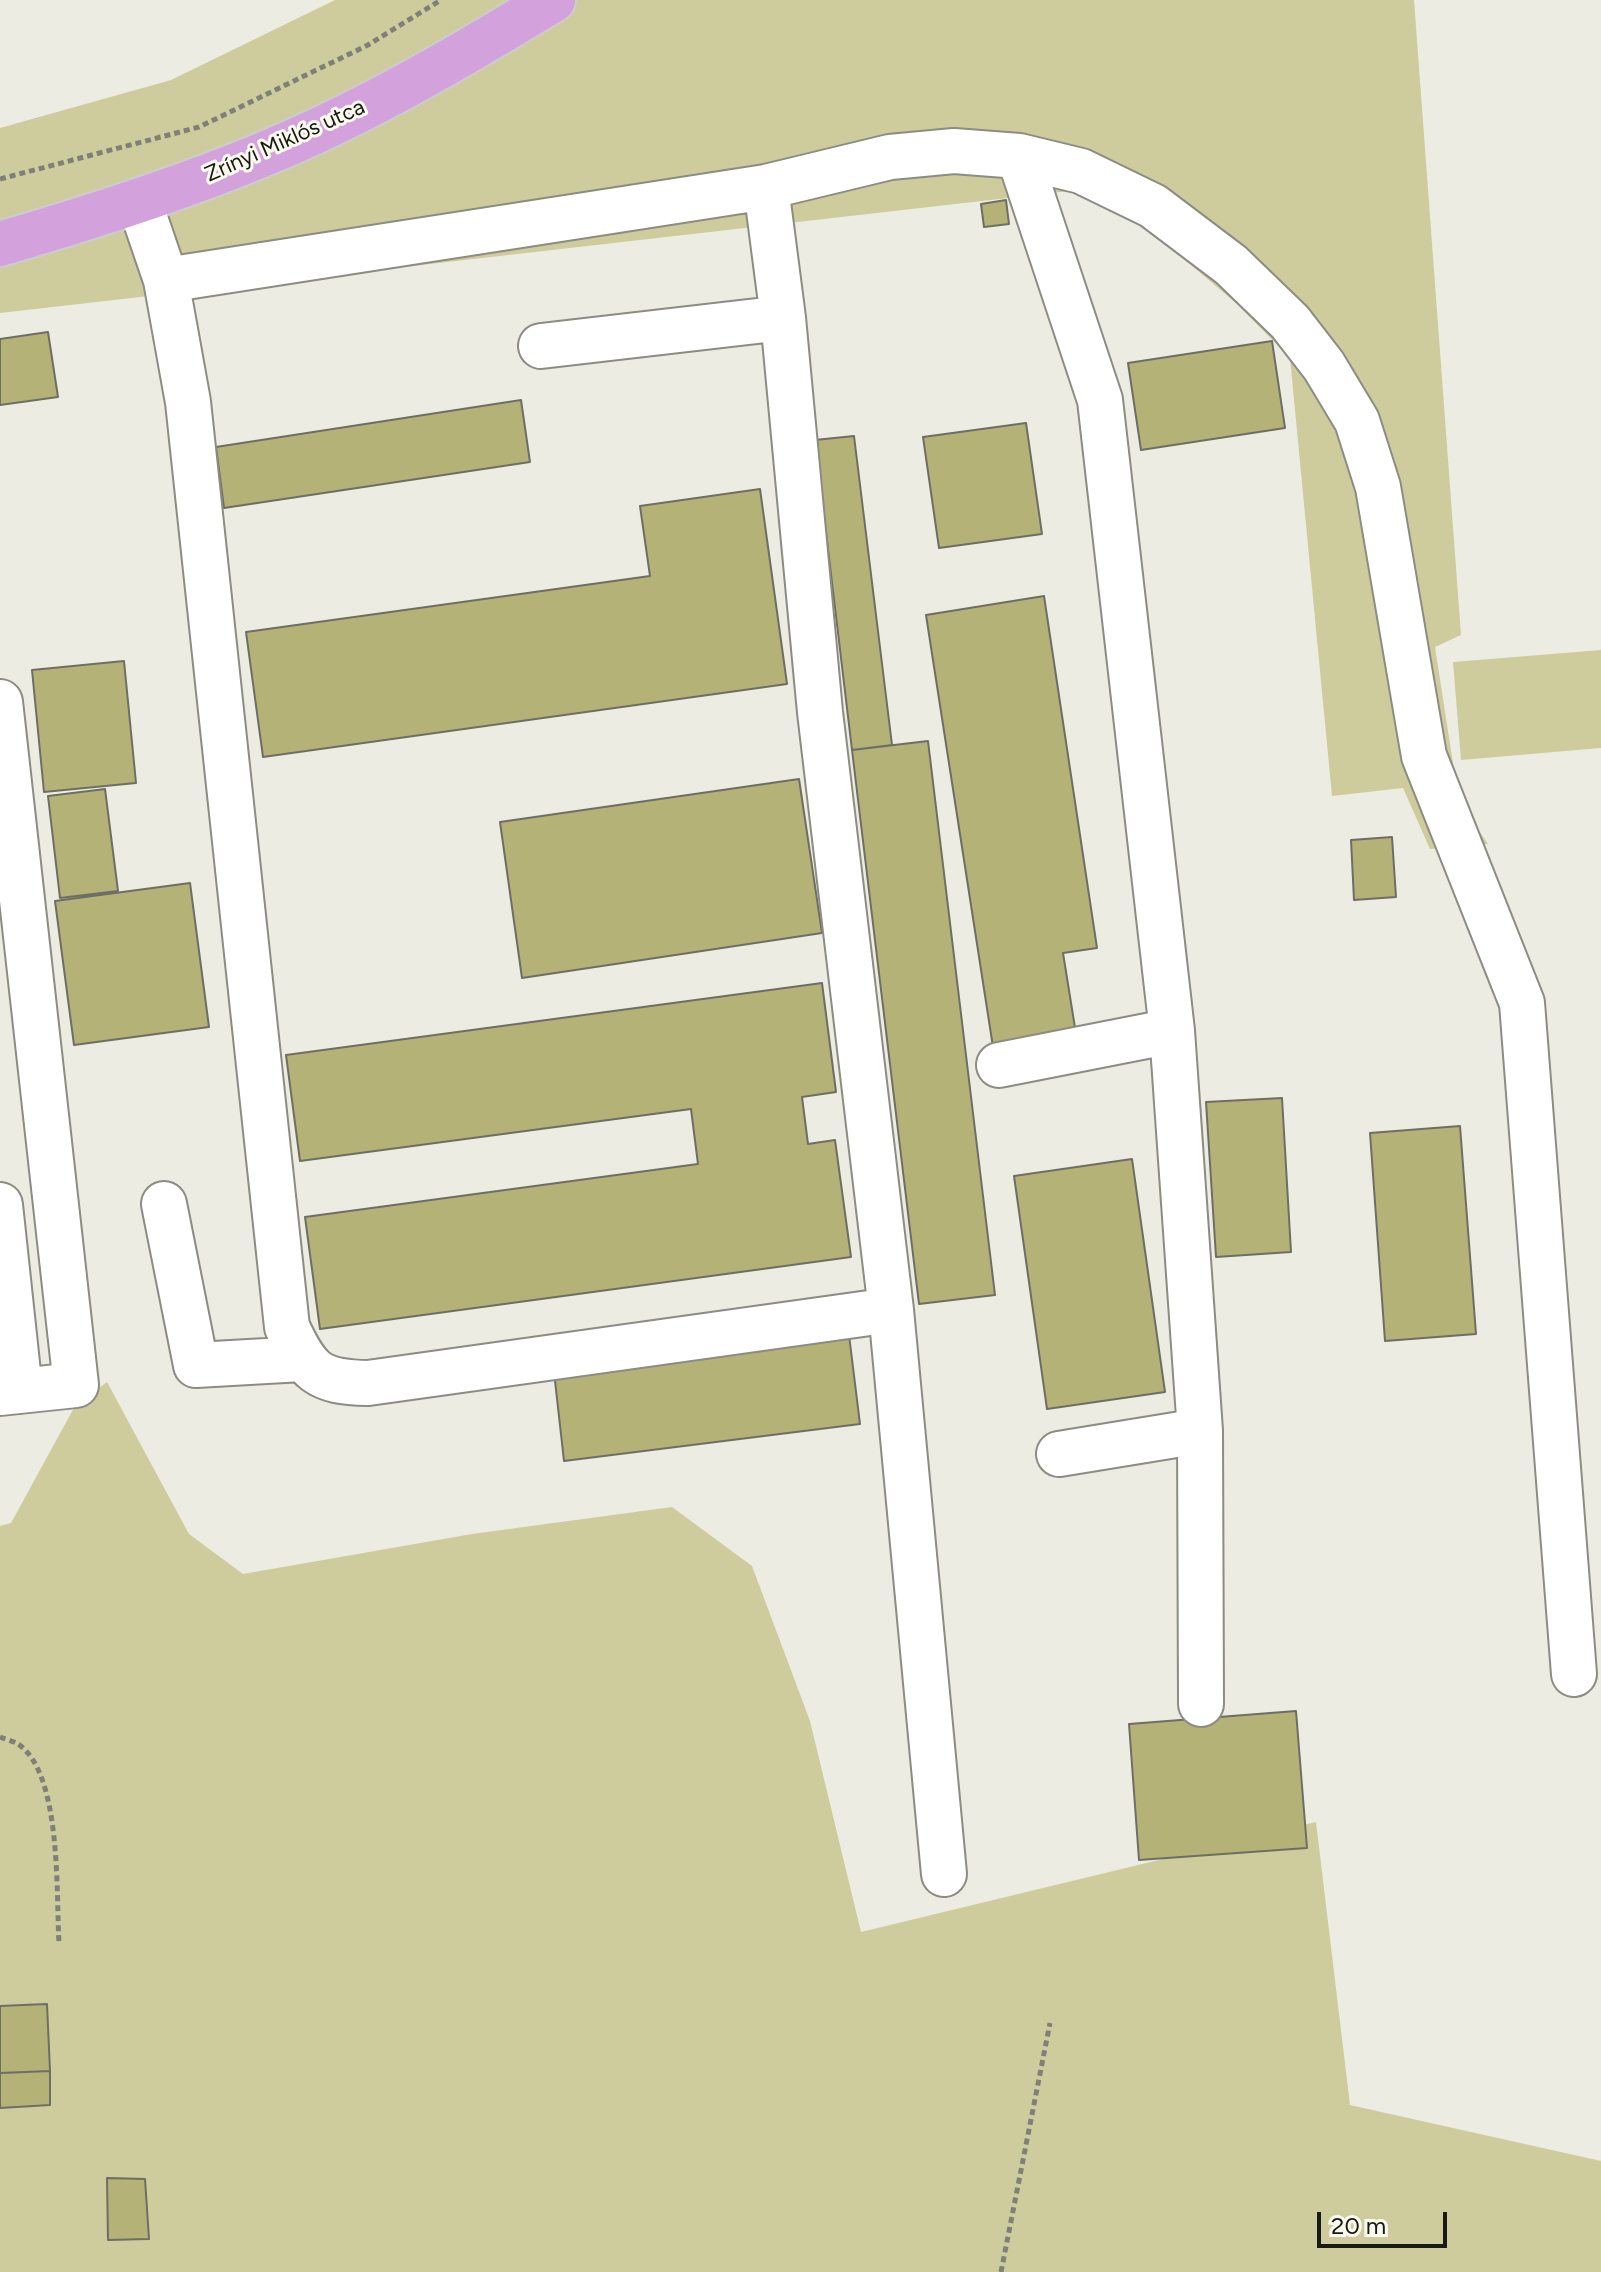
<!DOCTYPE html>
<html>
<head>
<meta charset="utf-8">
<style>
  body { margin:0 }
  #map { position:relative; width:1601px; height:2272px; overflow:hidden; background:#edece2; font-family:Figtree,sans-serif }
  canvas { display:block }
  .scale { position:absolute; left:1317px; top:2212px; width:130px; height:36px; box-sizing:border-box; border:4px solid #191915; border-top:0; padding-left:10px; font-size:24px; line-height:28px; white-space:nowrap; color:#191915; -webkit-text-stroke:6px #fafaef; paint-order:stroke }
</style>
</head>
<body>
<div id="map">
<canvas width="1601" height="2272"></canvas>
<div class="scale">20 m</div>
</div>
<script>
const ctx = document.querySelector('canvas').getContext('2d');
ctx.lineJoin = 'round';
function paint(path, color) {
  ctx.fillStyle = color;
  ctx.fill(path, 'evenodd');
}
function strokePath(path, color, width, dash) {
  ctx.strokeStyle = color;
  ctx.lineWidth = width;
  ctx.lineCap = dash ? 'butt' : 'round';
  ctx.setLineDash(dash || []);
  ctx.stroke(path);
}
function write(font, color, halo, rows, align = 'center') {
  ctx.font = font + ' Figtree,sans-serif';
  ctx.lineWidth = 6;
  ctx.setLineDash([]);
  ctx.textBaseline = 'middle';
  ctx.strokeStyle = halo;
  ctx.fillStyle = color;
  for (const [text, x, y, turn = 0] of rows) {
    ctx.save();
    ctx.translate(x, y);
    ctx.rotate((+turn || 0) * Math.PI / 180);
    ctx.textAlign = isNaN(turn) ? turn : align;
    if (halo) ctx.strokeText(text, 0, 0);
    ctx.fillText(text, 0, 0);
    ctx.restore();
  }
}
paint(new Path2D(`
  M335,0H1414L1461,635L1435,647L1459,802L1488,844L1430,849L1403,788L1332,796L1290,358L1237,304L1156,235L1087,189L0,313V128L171,80Z
  M1601,650V748L1461,760L1453,662Z
  M107,1382L189,1534L243,1574L472,1534L672,1507L752,1566L810,1721L861,1932L1316,1822L1350,2105L1601,2161V2272H0V1526L11,1523L75,1406Z`), '#cecc9c');
const building = new Path2D(`
  M1006,200L1009,224L984,227L981,204Z
  M48,332L58,397L0,405V339Z
  M1272,341L1285,428L1141,450L1128,363Z
  M521,400L530,462L224,508L216,447Z
  M1026,423L1042,534L939,548L923,437Z
  M854,436L892,745L852,750L815,440Z
  M760,489L787,684L263,757L246,632L650,576L640,506Z
  M1044,596L1097,948L1063,953L1076,1034L993,1047L926,615Z
  M124,661L136,783L44,792L32,670Z
  M928,741L995,1295L919,1304L852,750Z
  M799,779L822,933L522,978L500,822Z
  M105,789L118,891L60,898L48,796Z
  M1392,837L1396,897L1354,900L1351,840Z
  M190,883L209,1027L74,1045L55,901Z
  M822,983L836,1092L802,1097L808,1144L835,1140L851,1257L320,1329L305,1217L698,1164L691,1109L300,1161L286,1055Z
  M1282,1098L1291,1252L1216,1257L1206,1102Z
  M1460,1126L1476,1334L1385,1341L1370,1133Z
  M1132,1159L1165,1392L1047,1409L1014,1176Z
  M849,1335L860,1424L564,1461L554,1372Z
  M1296,1711L1307,1848L1139,1860L1129,1724Z
  M47,2004L50,2071L0,2073V2006Z
  M50,2071V2105L0,2108V2073Z
  M107,2178L145,2179L149,2239L108,2240Z`);
paint(building, '#b5b278');
strokePath(building, '#6e6e64', 2);
const minor = new Path2D(`
  M1019,156L1100,400L1172,1031L1200,1431L1201,1704
  M766,187L783,318L820,712L891,1310L944,1874
  M139,201L166,280L188,402L287,1327C308,1372 317,1382 368,1383L891,1310
  M166,280L766,187L890,157L954,151L1019,156L1081,171L1153,206L1231,265L1290,322L1324,366L1357,421L1378,487L1424,756L1522,1003L1574,1674
  M541,346L783,318
  M0,702L76,1385L0,1393
  M999,1065L1172,1031
  M164,1204L196,1365L302,1359
  M0,1205L20,1391
  M1059,1454L1200,1431`);
const major = new Path2D(`
  M0,244C89,218 178,190 264,154C364,113 461,56 553,0`);
strokePath(minor, '#8c8c83', 48);
strokePath(major, '#ccc', 48);
strokePath(new Path2D(`
  M0,179L199,127L368,45L441,0
  M0,1737C5,1739 13,1741 18,1744C62,1773 56,1895 59,1943
  M1001,2272L1050,2023`), '#808079', 5, [6, 4]);
strokePath(minor, '#fff', 44);
strokePath(major, '#d3a1dc', 44);
write('22px', '#191915', '#fafaef', [
  ["Zrínyi Miklós utca",285,141,-24]
]);
</script>
</body>
</html>
